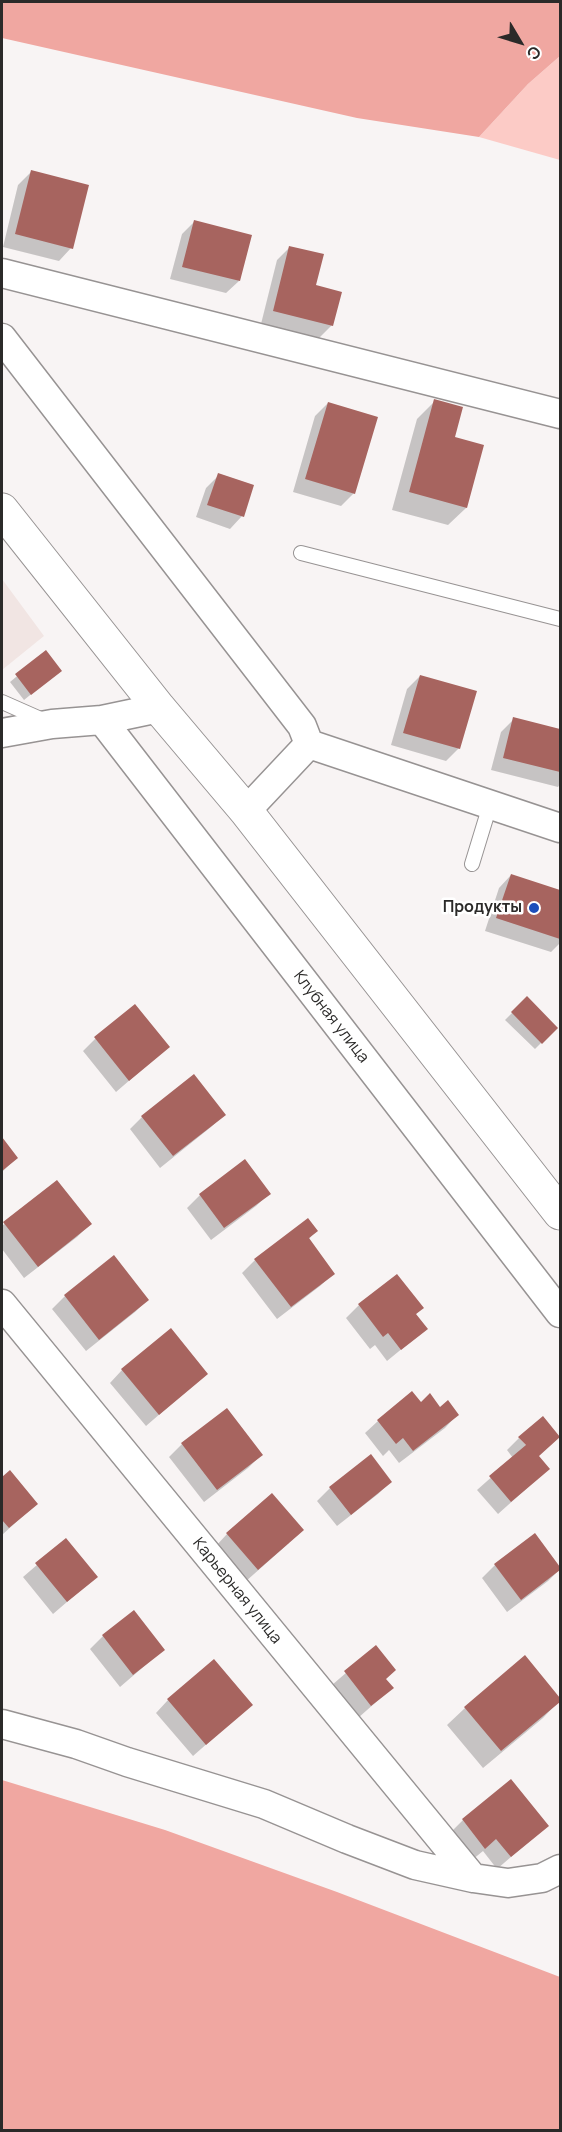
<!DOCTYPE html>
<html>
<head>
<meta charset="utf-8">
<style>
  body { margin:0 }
  #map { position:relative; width:562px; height:2132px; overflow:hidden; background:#f8f4f4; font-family:Manrope,sans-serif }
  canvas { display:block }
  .frame { position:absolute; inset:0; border:3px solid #2b2a29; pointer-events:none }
  .north { position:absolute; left:490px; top:12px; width:60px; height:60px; -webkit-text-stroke:4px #fff; paint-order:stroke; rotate:128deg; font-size:16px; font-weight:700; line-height:24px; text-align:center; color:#2b2a29 }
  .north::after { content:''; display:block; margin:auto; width:21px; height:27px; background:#2b2a29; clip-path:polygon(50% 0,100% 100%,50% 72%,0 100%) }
</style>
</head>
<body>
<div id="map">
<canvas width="562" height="2132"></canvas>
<div class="frame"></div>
<div class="north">С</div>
</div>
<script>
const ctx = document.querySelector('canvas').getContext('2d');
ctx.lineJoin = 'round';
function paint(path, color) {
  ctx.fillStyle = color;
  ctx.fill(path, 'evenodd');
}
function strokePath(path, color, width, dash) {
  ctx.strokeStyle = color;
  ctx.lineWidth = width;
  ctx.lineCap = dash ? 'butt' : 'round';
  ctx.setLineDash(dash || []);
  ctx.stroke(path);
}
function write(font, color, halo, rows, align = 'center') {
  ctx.font = font + ' Manrope,sans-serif';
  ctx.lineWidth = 5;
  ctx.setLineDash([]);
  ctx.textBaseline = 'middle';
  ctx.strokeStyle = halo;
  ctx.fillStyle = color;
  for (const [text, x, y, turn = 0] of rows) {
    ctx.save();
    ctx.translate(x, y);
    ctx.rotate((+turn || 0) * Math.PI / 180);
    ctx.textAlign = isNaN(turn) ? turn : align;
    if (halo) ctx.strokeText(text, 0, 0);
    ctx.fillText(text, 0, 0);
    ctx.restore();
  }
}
paint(new Path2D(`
  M2,579L44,636L2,670Z`), '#f1e5e3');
paint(new Path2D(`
  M560,56V160L479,137L528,84Z`), '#fccbc6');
paint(new Path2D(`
  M2,2H560V56L528,84L479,137L357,118L2,38Z
  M2,1780L165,1830L337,1892L560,1977V2130H2Z`), '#f0a7a1');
paint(new Path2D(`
  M31,172L71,248L59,261L3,247L18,185Z
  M194,222L239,281L226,293L170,279L182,234Z
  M289,248L314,287L332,325L319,338L261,324L277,260Z
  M435,401L453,438L466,508L448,525L392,510L417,419Z
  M328,403L354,493L341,506L293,492L315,416Z
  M219,475L242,516L230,529L196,517L206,488Z
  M46,652L60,671L24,700L10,682Z
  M420,676L459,748L446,761L391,745L407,689Z
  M514,719L560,731V784L558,787L491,770L501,732Z
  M511,875L560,891V943L551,952L485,931L499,888Z
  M527,998L556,1028L535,1049L505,1020Z
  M95,1039L168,1047L116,1092L83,1051Z
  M224,1115L211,1127L160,1168L130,1129L142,1117Z
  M2,1139L16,1158L2,1172Z
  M245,1161L269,1194L256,1206L211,1240L187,1208L200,1195Z
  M56,1182L90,1224L77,1237L24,1278L2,1249V1226Z
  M316,1231L308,1240L333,1274L320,1286L277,1319L242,1273L255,1260Z
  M114,1257L147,1300L135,1312L86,1351L52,1309L65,1296Z
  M397,1276L422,1308L415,1315L426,1329L387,1361L375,1345L370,1349L346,1318L359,1305Z
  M122,1370L206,1374L146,1426L110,1383Z
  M421,1404L457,1415L445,1428L399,1463L389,1450L383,1456L365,1433L378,1421Z
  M519,1438L538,1457L535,1481L498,1514L477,1490L513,1458L507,1450Z
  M182,1444L261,1455L248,1468L204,1502L169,1457Z
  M371,1456L390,1482L378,1494L337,1526L317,1501L330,1488Z
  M10,1472L36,1504L2,1535V1479Z
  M227,1534L289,1543L245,1582L215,1547Z
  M535,1535L560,1569L548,1581L507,1612L482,1578L495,1565Z
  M66,1540L96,1577L53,1614L23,1577Z
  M134,1612L163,1650L120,1687L90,1649L103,1636Z
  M376,1647L385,1680L392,1688L358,1718L332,1685Z
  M525,1658L560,1700L543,1718L483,1768L447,1725L465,1708Z
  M168,1700L251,1705L193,1756L156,1713Z
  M511,1781L547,1826L497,1869L483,1851L472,1860L450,1833L463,1820Z`), '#0003');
paint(new Path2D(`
  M31,170L89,185L73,249L15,234Z
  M194,220L252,235L240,281L182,267Z
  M289,246L324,254L316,285L342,292L333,326L273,311Z
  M434,399L463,407L455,437L484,445L467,508L409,492Z
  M328,402L378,417L355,494L305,479Z
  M218,473L254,485L244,517L207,505Z
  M46,650L62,671L31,695L15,674Z
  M420,675L477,691L460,749L403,733Z
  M513,717L560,729V772L503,758Z
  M511,874L560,890V939L496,918Z
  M527,996L558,1028L542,1044L511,1012Z
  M135,1004L170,1047L129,1081L94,1037Z
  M194,1074L226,1115L173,1156L141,1116Z
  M2,1137L18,1158L2,1171Z
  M245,1159L271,1194L224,1228L199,1194Z
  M57,1180L92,1224L38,1267L3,1222Z
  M308,1218L318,1231L309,1238L335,1274L291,1307L254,1259Z
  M114,1255L149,1300L99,1340L64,1295Z
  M397,1274L424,1308L416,1314L428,1329L401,1350L388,1333L383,1337L358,1304Z
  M171,1328L208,1374L159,1415L121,1369Z
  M412,1391L421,1402L430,1393L440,1407L448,1400L459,1415L413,1451L403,1438L396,1444L377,1420Z
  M227,1408L263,1455L217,1490L181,1443Z
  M543,1416L560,1437L539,1456L550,1469L511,1502L489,1476L526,1445L518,1437Z
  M371,1454L392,1482L351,1515L329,1487Z
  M10,1470L38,1504L9,1528L2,1520V1477Z
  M272,1493L304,1530L258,1570L226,1533Z
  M535,1533L560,1567V1570L521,1600L494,1564Z
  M66,1538L98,1577L67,1602L35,1563Z
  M134,1610L165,1650L133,1675L102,1635Z
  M376,1645L396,1670L386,1679L394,1688L371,1706L344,1671Z
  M525,1655L560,1698V1702L501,1751L464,1707Z
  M214,1659L253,1705L206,1745L167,1699Z
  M511,1779L549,1826L511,1857L496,1839L485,1849L462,1819Z`), '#a7645f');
const service = new Path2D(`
  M301,553L560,619
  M2,702L45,721
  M472,864L490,805`);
const minor = new Path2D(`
  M2,273L560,414
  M2,338L302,726L309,744
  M102,720L560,1313
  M2,733L52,724L102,720L159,708
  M309,744L560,828
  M246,811L309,744
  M2,1304L473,1878
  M2,1724L76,1744L127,1762L264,1804L347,1839L415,1865L473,1878L508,1883L542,1878L560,1869`);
const secondary = new Path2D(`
  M2,510L159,708L246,811L560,1213`);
strokePath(service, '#979393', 16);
strokePath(minor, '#979393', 31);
strokePath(secondary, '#979393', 35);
strokePath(service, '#fff', 14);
strokePath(minor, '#fff', 28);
strokePath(secondary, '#fff', 33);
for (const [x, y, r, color] of [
  [534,908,6,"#1c4ebb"]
]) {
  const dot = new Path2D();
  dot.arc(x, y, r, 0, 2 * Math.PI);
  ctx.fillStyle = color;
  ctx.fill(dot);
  strokePath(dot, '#fff', 2);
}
write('bold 16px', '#2b2a29', '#fff', [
  ["Продукты",522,908]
], 'right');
write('16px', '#2b2a29', '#fff', [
  ["Клубная улица",331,1017,52],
  ["Карьерная улица",237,1591,51]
]);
</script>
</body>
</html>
